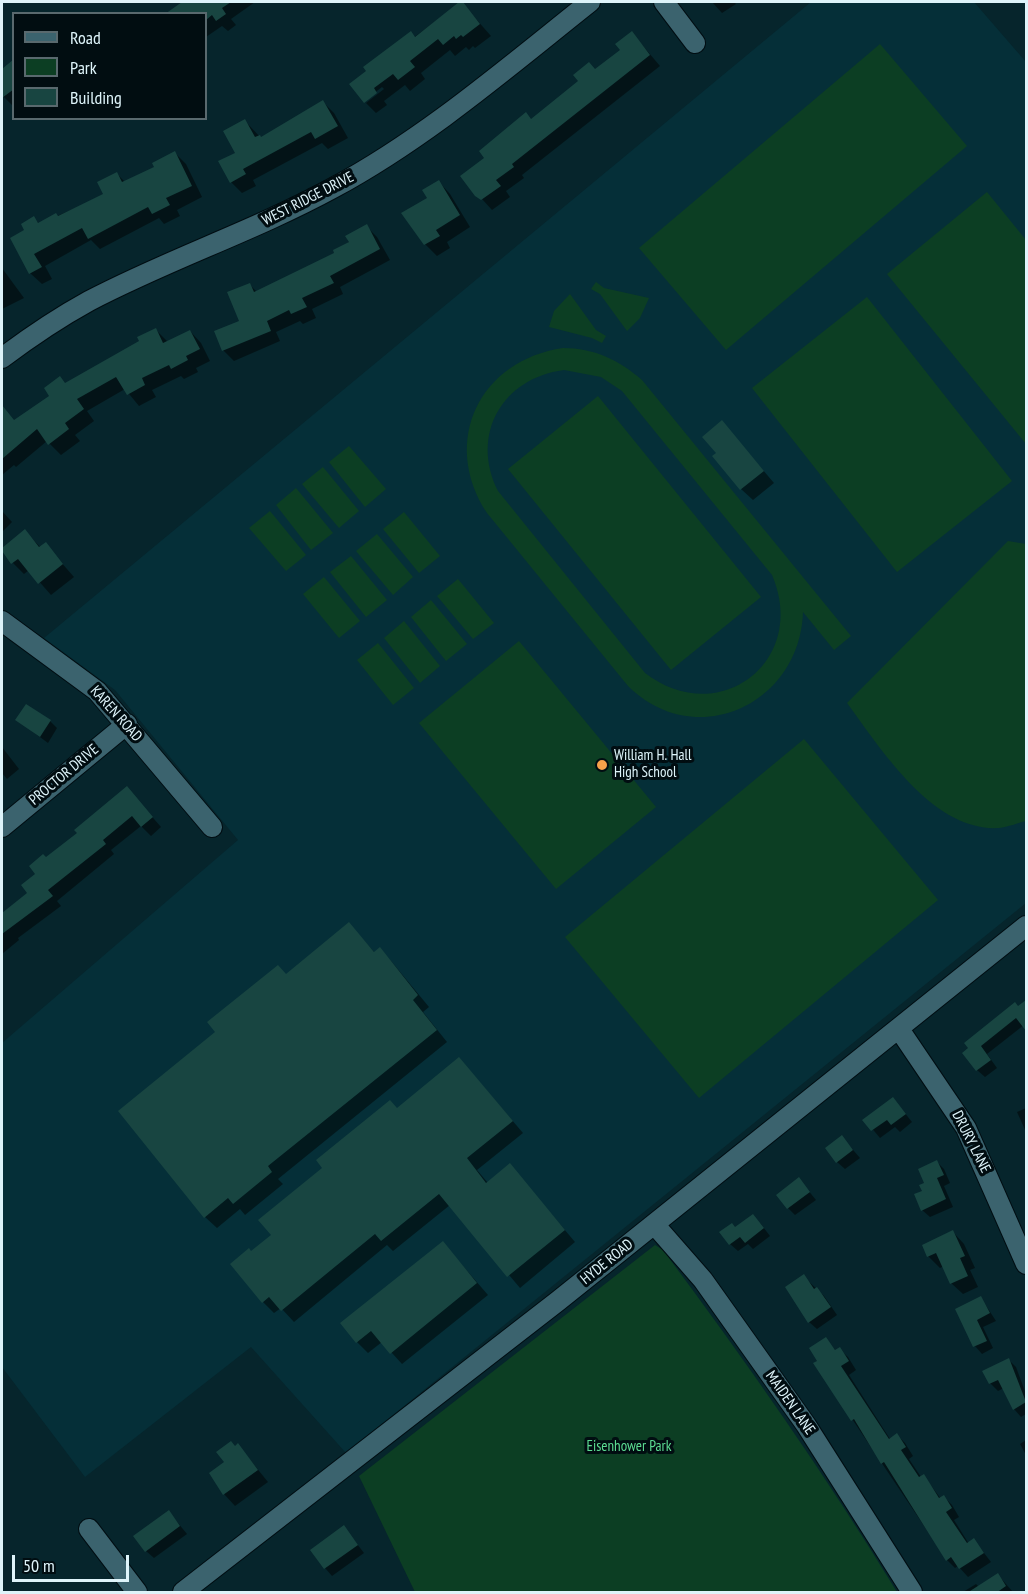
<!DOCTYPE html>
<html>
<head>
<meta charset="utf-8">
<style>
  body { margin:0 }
  #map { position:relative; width:1028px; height:1594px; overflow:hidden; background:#06252c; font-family:"PT Sans Narrow",sans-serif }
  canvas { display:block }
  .frame { position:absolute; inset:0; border:3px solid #def4fa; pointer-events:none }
  .legend { position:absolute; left:12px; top:12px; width:195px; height:108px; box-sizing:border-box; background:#010d11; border:2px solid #59696e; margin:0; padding:8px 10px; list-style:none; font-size:18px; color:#def4fa }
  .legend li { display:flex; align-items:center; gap:12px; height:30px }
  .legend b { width:30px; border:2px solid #59696e }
  .scale { position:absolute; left:12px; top:1555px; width:117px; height:27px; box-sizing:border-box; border:3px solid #def4fa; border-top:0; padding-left:8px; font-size:18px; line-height:21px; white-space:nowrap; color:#def4fa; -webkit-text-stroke:4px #010d11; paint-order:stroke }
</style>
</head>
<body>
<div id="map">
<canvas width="1028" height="1594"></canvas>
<div class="frame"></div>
<ul class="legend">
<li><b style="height:8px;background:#3b636e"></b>Road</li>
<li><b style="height:16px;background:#0c3e23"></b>Park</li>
<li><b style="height:16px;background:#184541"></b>Building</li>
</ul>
<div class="scale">50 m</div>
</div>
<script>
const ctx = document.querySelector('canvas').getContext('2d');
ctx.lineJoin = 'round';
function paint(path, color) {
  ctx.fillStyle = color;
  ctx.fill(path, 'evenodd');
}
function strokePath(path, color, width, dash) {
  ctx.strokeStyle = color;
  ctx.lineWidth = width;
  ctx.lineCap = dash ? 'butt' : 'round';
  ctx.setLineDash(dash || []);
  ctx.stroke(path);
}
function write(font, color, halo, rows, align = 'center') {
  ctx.font = font + ' "PT Sans Narrow",sans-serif';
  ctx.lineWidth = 6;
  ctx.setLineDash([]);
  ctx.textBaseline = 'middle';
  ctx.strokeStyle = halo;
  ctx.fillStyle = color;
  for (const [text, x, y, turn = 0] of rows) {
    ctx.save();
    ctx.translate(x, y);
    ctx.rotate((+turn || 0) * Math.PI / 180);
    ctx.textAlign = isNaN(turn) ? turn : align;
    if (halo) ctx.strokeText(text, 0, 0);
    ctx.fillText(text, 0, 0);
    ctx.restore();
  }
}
paint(new Path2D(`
  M811,2H974L1026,62V903L346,1453L251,1347L85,1477L2,1367V1043L238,840L115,690L44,638Z`), '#052f38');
paint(new Path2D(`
  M880,44L967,146L726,350L639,248Z
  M987,192L1026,240V444L887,274Z
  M596,282L604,288L649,298L640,318L627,331L600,294L591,289Z
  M570,294L596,330L606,336L602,343L592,338L549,327L554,311Z
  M867,297L1012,481L897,572L752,388Z
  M563,348C594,348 619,360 642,380L851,636L834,650L803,612C800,704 696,753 628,686L487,513C440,441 480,360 563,348ZM564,370L601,377L622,391L772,575C809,661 719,730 645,673L498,491C470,435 502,378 564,370Z
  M598,396L761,597L671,670L508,469Z
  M349,446L386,489L365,507L329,462Z
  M323,467L359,511L339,528L302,484Z
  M296,488L333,533L311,550L276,505Z
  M270,511L306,555L286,571L249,528Z
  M404,512L440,556L419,573L383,529Z
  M377,534L413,577L393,595L356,551Z
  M1008,541L1026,544V821C1018,823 1008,827 999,828C933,832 881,749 847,703Z
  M351,556L387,600L366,617L330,572Z
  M324,577L360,621L339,638L303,594Z
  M458,579L494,623L473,639L437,596Z
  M431,600L467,644L446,661L411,617Z
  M404,621L440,666L420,683L384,638Z
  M519,641L656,807L556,889L419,723Z
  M378,643L414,688L393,705L357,660Z
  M804,739L938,900L699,1098L565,937Z
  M655,1245L663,1250C746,1361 825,1474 897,1592H415L359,1476Z`), '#0c3e23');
paint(new Path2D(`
  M183,2H255L231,19L236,25L228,31L222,26L206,37V14H167Z
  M461,2L491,36L475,48L473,46L469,50L466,47L455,56L450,50L421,73L425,79L410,91L405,85L384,101L387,105L376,113L366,103L384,89L382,87L364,101L352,84Z
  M712,2H734L736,4L722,13Z
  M632,33L660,66L522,175L524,178L506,191L510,197L492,210L482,199L532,121L622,50Z
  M14,61V107L2,95V67L3,69Z
  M323,102L334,113L348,138L328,149L322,143L253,180L256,186L242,193L231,182L245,121L261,138Z
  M175,153L186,164L202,197L177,210L180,216L164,224L159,218L100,249L91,240L45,266L52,279L42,284L30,273L26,231L34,218L39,224L105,195L117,174L125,182L156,168Z
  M439,182L450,194L470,227L447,242L450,248L437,256L425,244L429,198Z
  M366,226L377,237L390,260L340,287L343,294L312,309L316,318L303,324L300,321L276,332L280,341L234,361L223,350L241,321L250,285L257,292L336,254Z
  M2,268L24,298L2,309Z
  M156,330L168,342L190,331L201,343L210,361L196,368L198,372L184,379L181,376L152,390L156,397L139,406L125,389L87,411L94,421L75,435L80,441L61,455L47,441L16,467L14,465L2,475V420L8,415L15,422L66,384L141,341Z
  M722,422L774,483L753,500L741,489L718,454Z
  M2,511L12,522L2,532Z
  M25,531L41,548L45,544L74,577L51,595L29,570L24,574L13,563Z
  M17,720L50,721L57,728L48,743Z
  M2,747L19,769L7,779L2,773Z
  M127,788L161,827L151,836L141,826L111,850L114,854L57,901L61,906L18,938L19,940L2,954V915L29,893L46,859L79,833Z
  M349,924L375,953L380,949L391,961L429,1007L423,1012L447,1042L278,1179L283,1184L245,1215L240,1209L217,1228L205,1217L287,975Z
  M1026,1002V1028L1024,1025L987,1054L997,1068L985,1077L977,1070L970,1049Z
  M470,1071L523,1133L477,1170L488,1183L510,1165L575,1242L520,1288L450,1205L393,1251L387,1245L294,1322L281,1308L274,1313L263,1302L252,1253L273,1235L398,1109Z
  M900,1107L912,1122L900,1132L895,1127L880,1138L865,1120Z
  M1026,1108V1132L1017,1112Z
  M842,1137L860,1158L845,1169L837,1162Z
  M937,1162L944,1169L950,1183L944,1186L953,1207L930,1217L922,1210L924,1192Z
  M799,1179L816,1200L795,1215L788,1208Z
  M760,1223L770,1236L753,1249L748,1244L738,1251L730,1244L736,1229Z
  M953,1232L964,1244L975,1268L970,1270L978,1287L963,1294L951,1283L944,1266L940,1268L928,1256Z
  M443,1243L488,1295L402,1364L382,1342L368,1353L357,1342Z
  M803,1276L824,1296L837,1315L817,1329L809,1322Z
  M981,1298L996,1321L983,1327L993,1348L982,1354L975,1346L957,1310Z
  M826,1339L836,1351L839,1349L848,1357L856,1370L849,1375L890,1439L897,1435L905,1443L913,1456L909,1459L921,1477L924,1476L941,1499L944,1497L952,1505L959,1517L954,1520L969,1544L974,1540L991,1562L968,1577L958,1566L955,1568L947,1560L815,1364L819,1361Z
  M1009,1360L1016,1367L1026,1394V1414L1021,1417L1014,1409L1004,1388L998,1391L990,1383Z
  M1026,1440V1455L1020,1444Z
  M238,1445L268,1482L235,1506L224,1494L211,1473L226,1462Z
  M169,1512L187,1534L154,1558L146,1551Z
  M344,1527L364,1553L332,1576L325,1568Z
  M998,1575L1013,1592H963L976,1584L979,1587Z`), '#0007');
paint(new Path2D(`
  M182,2H231L222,8L226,14L216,21L212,15L206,20V14H165Z
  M459,2H463L480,24L463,37L461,35L456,39L454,36L443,45L438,39L410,61L415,67L398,80L393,74L374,88L377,93L364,103L349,84L366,71L363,67L411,31L415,37Z
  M632,31L650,55L512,164L514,167L496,180L501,186L481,200L475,196L460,176L484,158L479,151L526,112L531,119L578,81L573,75L589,62L595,69L620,50L615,44Z
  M14,59V89L2,98V69Z
  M323,100L338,126L315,139L311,132L243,169L246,174L230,183L218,161L235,153L223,131L245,119L255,137L260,135L261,137Z
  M175,151L192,186L166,198L170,205L152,214L148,207L88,239L82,228L34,254L42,267L29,274L10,238L24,230L21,224L34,216L38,223L56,213L58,216L103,194L97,182L117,172L122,182L154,167L152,163Z
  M439,180L460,215L436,230L440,236L424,245L401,213L427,198L422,190Z
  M367,224L380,249L330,276L334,283L302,298L307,307L291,314L289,310L267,321L271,331L222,351L214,331L239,321L227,292L250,283L254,292L334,253L333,250L349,242L345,236Z
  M156,328L163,343L190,330L200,349L186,356L188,360L171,369L169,365L142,378L145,385L127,395L116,377L77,399L84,409L65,423L69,429L48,445L37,429L2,459V405L14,420L49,396L44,388L60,376L65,383L139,341L137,337Z
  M722,420L764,471L740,490L712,456L716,453L702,437Z
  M25,529L39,547L46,542L63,564L38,584L18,559L11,564L2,551V548Z
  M26,704L51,720L40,737L15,720Z
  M127,786L153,817L141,827L132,816L103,840L106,844L48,890L53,896L2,934V913L27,893L21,885L35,874L29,866L43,854L46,857L77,833L74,830Z
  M349,922L374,952L380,947L418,995L413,1000L437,1030L268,1166L272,1172L233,1204L228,1198L204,1218L118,1111L215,1032L207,1022L278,965L286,974Z
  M1026,1000V1031L1016,1018L981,1046L991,1060L976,1071L962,1053L968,1048L964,1043L1015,1002L1018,1006Z
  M459,1057L513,1121L467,1158L486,1183L510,1163L565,1230L507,1277L439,1194L381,1241L375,1234L281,1311L269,1297L262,1303L230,1264L249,1248L251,1251L271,1235L258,1220L322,1168L316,1160L390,1100L397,1108Z
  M893,1097L906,1114L891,1125L887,1120L871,1131L862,1120Z
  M842,1135L853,1150L836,1163L825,1148Z
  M937,1160L944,1175L937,1178L946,1199L921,1211L914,1194L922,1191L919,1185L924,1183L918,1169Z
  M799,1177L810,1192L787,1209L776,1195Z
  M753,1214L764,1228L745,1243L740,1237L729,1245L719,1232L732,1223L735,1227Z
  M953,1230L965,1256L960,1258L968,1276L950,1284L936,1253L927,1257L922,1245Z
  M443,1241L477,1283L390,1354L371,1331L356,1343L340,1323Z
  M804,1274L814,1289L817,1287L831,1307L808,1323L785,1287Z
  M981,1296L990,1313L977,1320L987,1341L973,1347L955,1309Z
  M826,1337L835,1350L840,1347L849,1361L841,1366L889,1439L897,1433L906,1447L901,1450L919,1477L924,1474L939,1498L944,1495L952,1508L946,1512L967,1543L974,1538L984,1553L959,1569L951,1557L946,1561L884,1462L881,1464L854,1419L851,1421L813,1363L817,1361L809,1348Z
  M1009,1358L1026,1402L1013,1410L998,1380L989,1384L982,1371Z
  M231,1441L235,1446L238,1443L258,1470L223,1495L209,1473L224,1462L216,1452Z
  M169,1510L180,1526L145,1552L133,1536Z
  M344,1525L358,1545L324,1569L310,1550Z
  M998,1573L1006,1586L996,1593H967Z`), '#184541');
const minor = new Path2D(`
  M664,2L695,43
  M2,358C30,337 58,318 89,301C169,259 254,231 333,188C426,138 508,67 590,2
  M2,621L97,691L212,827
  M2,827L127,724
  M899,1029L966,1128L1026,1264
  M654,1224L703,1280L806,1425L912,1592
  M89,1529L137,1592
  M183,1592L558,1301L1026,926`);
strokePath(minor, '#000d12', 22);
strokePath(minor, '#3b636e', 20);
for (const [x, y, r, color] of [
  [602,765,6,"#f7a14a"]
]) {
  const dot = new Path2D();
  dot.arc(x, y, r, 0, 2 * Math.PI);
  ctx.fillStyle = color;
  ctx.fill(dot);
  strokePath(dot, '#010d11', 2);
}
write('15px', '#def4fa', '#010d11', [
  ["WEST RIDGE DRIVE",308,199,-27],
  ["KAREN ROAD",116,714,48],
  ["PROCTOR DRIVE",64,775,-40],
  ["DRURY LANE",971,1142,63],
  ["HYDE ROAD",607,1262,-39],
  ["MAIDEN LANE",790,1403,55]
]);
write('15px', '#def4fa', '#010d11', [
  ["William H. Hall",614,756],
  ["High School",614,773]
], 'left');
write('15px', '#5cdc92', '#010d11', [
  ["Eisenhower Park",629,1447]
]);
</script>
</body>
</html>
